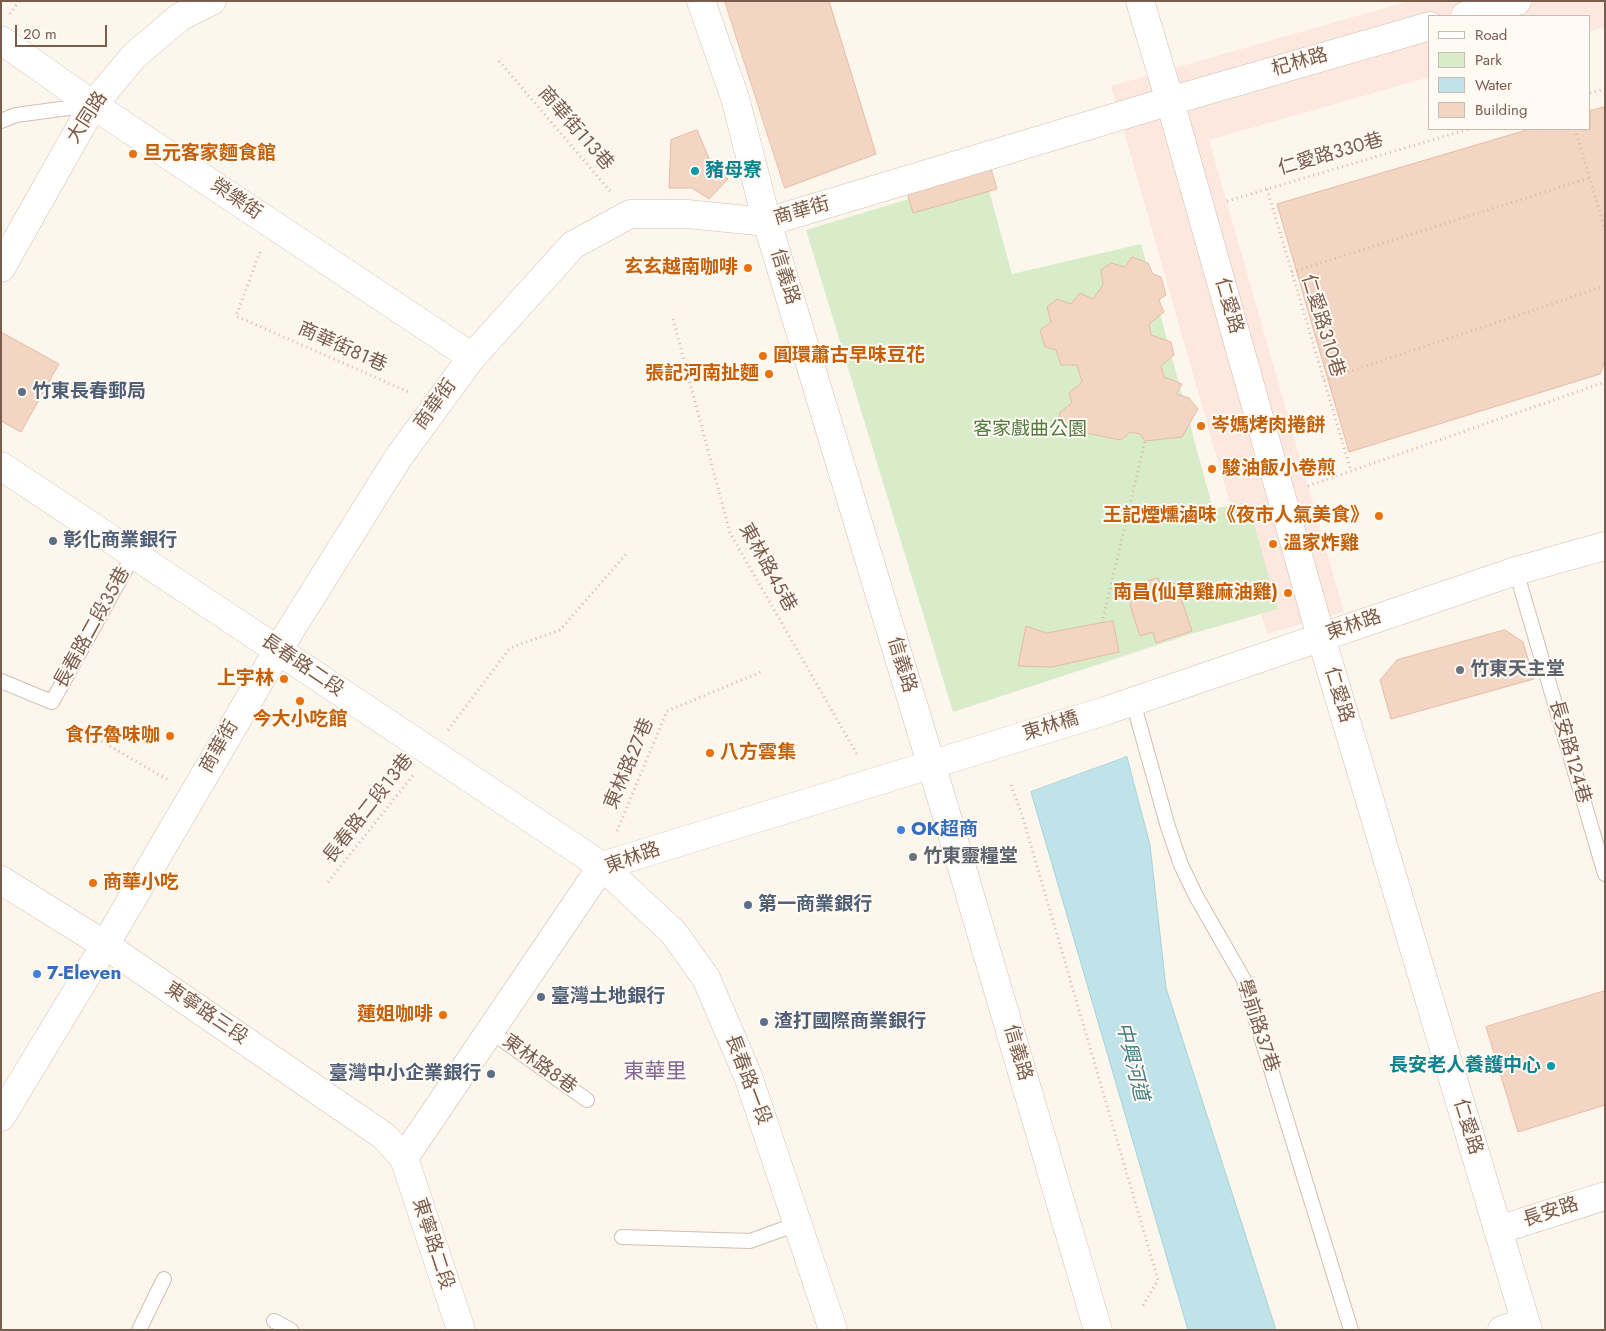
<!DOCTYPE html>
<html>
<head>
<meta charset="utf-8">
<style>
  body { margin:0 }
  #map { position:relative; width:1606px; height:1331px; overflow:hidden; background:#fdf6ec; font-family:Jost,sans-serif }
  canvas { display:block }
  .frame { position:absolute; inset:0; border:2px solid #7a5c4d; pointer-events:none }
  .legend { position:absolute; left:1428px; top:15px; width:162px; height:115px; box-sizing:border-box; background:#fffaf3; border:1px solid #cabbb1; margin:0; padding:6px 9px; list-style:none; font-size:15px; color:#7a5c4d }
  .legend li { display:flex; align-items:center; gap:10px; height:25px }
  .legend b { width:25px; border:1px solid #cabbb1 }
  .scale { position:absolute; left:15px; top:25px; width:92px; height:22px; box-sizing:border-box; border:2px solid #7a5c4d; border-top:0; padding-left:6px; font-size:15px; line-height:18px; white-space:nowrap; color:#7a5c4d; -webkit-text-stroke:4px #fffaf3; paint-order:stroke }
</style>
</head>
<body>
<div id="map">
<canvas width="1606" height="1331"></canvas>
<div class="frame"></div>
<ul class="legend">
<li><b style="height:6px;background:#fff"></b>Road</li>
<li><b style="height:14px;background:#d8ecc9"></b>Park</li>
<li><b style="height:14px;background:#bfe3e8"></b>Water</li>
<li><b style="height:14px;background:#f3d5c3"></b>Building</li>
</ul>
<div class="scale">20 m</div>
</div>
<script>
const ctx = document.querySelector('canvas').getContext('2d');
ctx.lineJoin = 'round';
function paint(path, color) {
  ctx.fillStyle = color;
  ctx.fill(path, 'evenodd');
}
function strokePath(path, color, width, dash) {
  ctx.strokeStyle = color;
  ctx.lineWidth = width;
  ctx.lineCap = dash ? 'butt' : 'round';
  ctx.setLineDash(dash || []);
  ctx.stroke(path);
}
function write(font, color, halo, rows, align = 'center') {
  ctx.font = font + ' Jost,"Noto Sans TC",sans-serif';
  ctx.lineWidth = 4;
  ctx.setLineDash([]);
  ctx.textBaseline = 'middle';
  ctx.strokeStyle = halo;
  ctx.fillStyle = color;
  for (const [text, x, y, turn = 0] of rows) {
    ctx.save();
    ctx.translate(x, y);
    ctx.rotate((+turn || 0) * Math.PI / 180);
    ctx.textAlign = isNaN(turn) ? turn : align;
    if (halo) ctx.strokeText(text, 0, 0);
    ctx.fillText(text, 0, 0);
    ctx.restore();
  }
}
paint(new Path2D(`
  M1409,1H1605V27L1590,31V16H1430V77L1209,140L1344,612L1267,634L1111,86Z`), '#fde8e0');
paint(new Path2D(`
  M985,176L1012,274L1141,244L1213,509L1248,502L1278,609L1191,634L953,712L806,230Z`), '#d8ecc9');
const water = new Path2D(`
  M1127,757L1150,845L1166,988L1276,1330H1188L1031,792Z`);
paint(water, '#bfe3e8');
strokePath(water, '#a5d3da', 1);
const building = new Path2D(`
  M725,1H829L876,154L785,188Z
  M1605,107V361L1600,374L1349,452L1277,204L1530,129H1590V111Z
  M697,130L711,163L728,179L709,199L692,188H669L671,140Z
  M989,162L997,189L913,213L905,186Z
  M1132,257L1148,263L1153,274L1161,277L1166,295L1159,300L1164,312L1149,324L1151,335L1171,342L1174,355L1161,366L1164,377L1182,384L1176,394L1189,398L1198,409L1182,437L1145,441L1140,434L1130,432L1121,440L1091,434L1062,426L1059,413L1072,403L1069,393L1082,382L1077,365H1061L1056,350L1045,347L1040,330L1051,322L1047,307L1057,299L1071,304L1080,293L1093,299L1103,285L1101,270L1111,263L1125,267Z
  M1,332L59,364L21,432L1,421Z
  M1158,578L1161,587L1176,583L1192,631L1156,643L1153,632L1140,636L1130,605L1138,584Z
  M1113,621L1119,652L1052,667L1018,666L1026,626L1046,633Z
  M1505,630L1523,642L1534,679L1391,719L1380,680L1397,660Z
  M1605,991V1105L1518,1132L1486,1027Z`);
paint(building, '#f3d5c3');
strokePath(building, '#e6bba3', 1);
const service = new Path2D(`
  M1,121L16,115L91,105
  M1516,571L1605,874
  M1,681L52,702L134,554
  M1133,702L1168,827L1181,865L1196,896L1243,978L1351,1330
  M490,1031L587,1100
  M622,1237L750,1241L797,1224
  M274,1321L291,1330
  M139,1330L164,1279`);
const minor = new Path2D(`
  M701,1L735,98L767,222L945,810L1098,1330
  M1140,1L1170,101L1321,637L1528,1330
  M1465,16L1517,1
  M1,40L93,105L472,357
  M1,268L93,105L134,56L180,17L212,1
  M1,466L602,866L673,932L706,978L748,1076L833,1330
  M1,1117L105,945L278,650L398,458L472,357L573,245L630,214H687L767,222L1170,101L1430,26
  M1502,1330L1525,1322`);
const tertiary = new Path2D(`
  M404,1158L602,866L1105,711L1516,571L1605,546
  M1498,1230L1605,1196`);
const secondary = new Path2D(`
  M1,880L105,945L384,1136L404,1158L461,1330`);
strokePath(service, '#d1beb0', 16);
strokePath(minor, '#d1beb0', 29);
strokePath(tertiary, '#d1beb0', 29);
strokePath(secondary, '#d6c0b0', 29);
strokePath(new Path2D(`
  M10,14L19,1
  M499,61L610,191
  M1590,93L1605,89
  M1575,129L1605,230
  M1267,189L1351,471
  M1227,201L1469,129
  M260,252L236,316L411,393
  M1292,272L1589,178
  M673,319L730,533L858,756
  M1324,380L1605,286
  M1308,486L1605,382
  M1102,623L1145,441
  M448,730L510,648L560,630L628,552
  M84,731L168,780
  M1011,785L1022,815L1158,1280L1142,1307
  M617,831L667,711L761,672
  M328,882L414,774`), '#d9b8a5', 3, [1, 4]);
strokePath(service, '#fff', 14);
strokePath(minor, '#fff', 28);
strokePath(tertiary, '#fff', 28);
strokePath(secondary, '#fff', 28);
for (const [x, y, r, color] of [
  [133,154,5,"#e8710a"],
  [695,171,5,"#0f9aa8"],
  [748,268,5,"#e8710a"],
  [763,356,5,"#e8710a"],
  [769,374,5,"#e8710a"],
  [22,392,5,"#5c6f8a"],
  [1201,426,5,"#e8710a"],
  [1212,469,5,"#e8710a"],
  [1379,516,5,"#e8710a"],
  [53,541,5,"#5c6f8a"],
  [1273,544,5,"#e8710a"],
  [1288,593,5,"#e8710a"],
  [1460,670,5,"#6b7280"],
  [284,679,5,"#e8710a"],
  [300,701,5,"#e8710a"],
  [170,736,5,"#e8710a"],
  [710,753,5,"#e8710a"],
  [901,830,5,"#3f7fe0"],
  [913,857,5,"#6b7280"],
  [93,883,5,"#e8710a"],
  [748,905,5,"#5c6f8a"],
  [37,974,5,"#3f7fe0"],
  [541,997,5,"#5c6f8a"],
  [443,1015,5,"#e8710a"],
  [764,1022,5,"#5c6f8a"],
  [1551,1066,5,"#0f9aa8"],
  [491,1074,5,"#5c6f8a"]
]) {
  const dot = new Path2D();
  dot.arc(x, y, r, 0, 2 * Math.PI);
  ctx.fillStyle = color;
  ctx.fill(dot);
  strokePath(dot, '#fffaf3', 2);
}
write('19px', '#7a5c4d', '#fffaf3', [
  ["杞林路",1300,63,-16],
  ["大同路",88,118,-57],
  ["商華街113巷",575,129,49],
  ["仁愛路330巷",1331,155,-16],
  ["榮樂街",236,200,34],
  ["商華街",802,212,-16],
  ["信義路",784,277,73],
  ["仁愛路",1228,306,74],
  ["仁愛路310巷",1322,326,73],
  ["商華街81巷",342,348,24],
  ["商華街",436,405,-54],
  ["東林路45巷",767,568,61],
  ["東林路",1354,626,-19],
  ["長春路二段35巷",93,628,-61],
  ["信義路",901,665,73],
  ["長春路二段",302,666,34],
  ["仁愛路",1338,695,73],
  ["東林橋",1051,727,-17],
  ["商華街",220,747,-60],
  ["長安路124巷",1569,752,74],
  ["東林路27巷",630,764,-67],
  ["長春路二段13巷",369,809,-52],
  ["東林路",633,859,-20],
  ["東寧路三段",206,1014,34],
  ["學前路37巷",1257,1026,72],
  ["信義路",1017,1053,74],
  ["東林路8巷",539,1065,36],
  ["長春路一段",747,1080,69],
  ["仁愛路",1467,1127,73],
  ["長安路",1551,1213,-18],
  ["東寧路二段",432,1244,72]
]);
write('bold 19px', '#c56008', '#fffaf3', [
  ["旦元客家麵食館",143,154],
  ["玄玄越南咖啡",738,268,"right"],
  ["圓環蕭古早味豆花",773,356],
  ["張記河南扯麵",759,374,"right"],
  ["岑媽烤肉捲餅",1211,426],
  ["駿油飯小卷煎",1222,469],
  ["王記煙燻滷味《夜市人氣美食》",1369,516,"right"],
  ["溫家炸雞",1283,544],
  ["南昌(仙草雞麻油雞)",1278,593,"right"],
  ["上宇林",274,679,"right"],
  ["今大小吃館",300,720,"center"],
  ["食仔魯味咖",160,736,"right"],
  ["八方雲集",720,753],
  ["商華小吃",103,883],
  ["蓮姐咖啡",433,1015,"right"]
], 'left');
write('bold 19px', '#0d838f', '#fffaf3', [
  ["豬母寮",705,171],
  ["長安老人養護中心",1541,1066,"right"]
], 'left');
write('bold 19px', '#4e5e75', '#fffaf3', [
  ["竹東長春郵局",32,392],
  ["彰化商業銀行",63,541],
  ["第一商業銀行",758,905],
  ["臺灣土地銀行",551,997],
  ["渣打國際商業銀行",774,1022],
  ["臺灣中小企業銀行",481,1074,"right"]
], 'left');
write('19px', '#537a41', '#fffaf3', [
  ["客家戲曲公園",1030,430]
]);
write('bold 19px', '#5b616d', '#fffaf3', [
  ["竹東天主堂",1470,670],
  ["竹東靈糧堂",923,857]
], 'left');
write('bold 19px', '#366cbe', '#fffaf3', [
  ["OK超商",911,830],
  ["7-Eleven",47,974]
], 'left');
write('italic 20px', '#437c86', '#fffaf3', [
  ["中興河道",1131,1062,76]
]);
write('21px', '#846695', '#fffaf3', [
  ["東華里",655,1073]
]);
</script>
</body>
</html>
